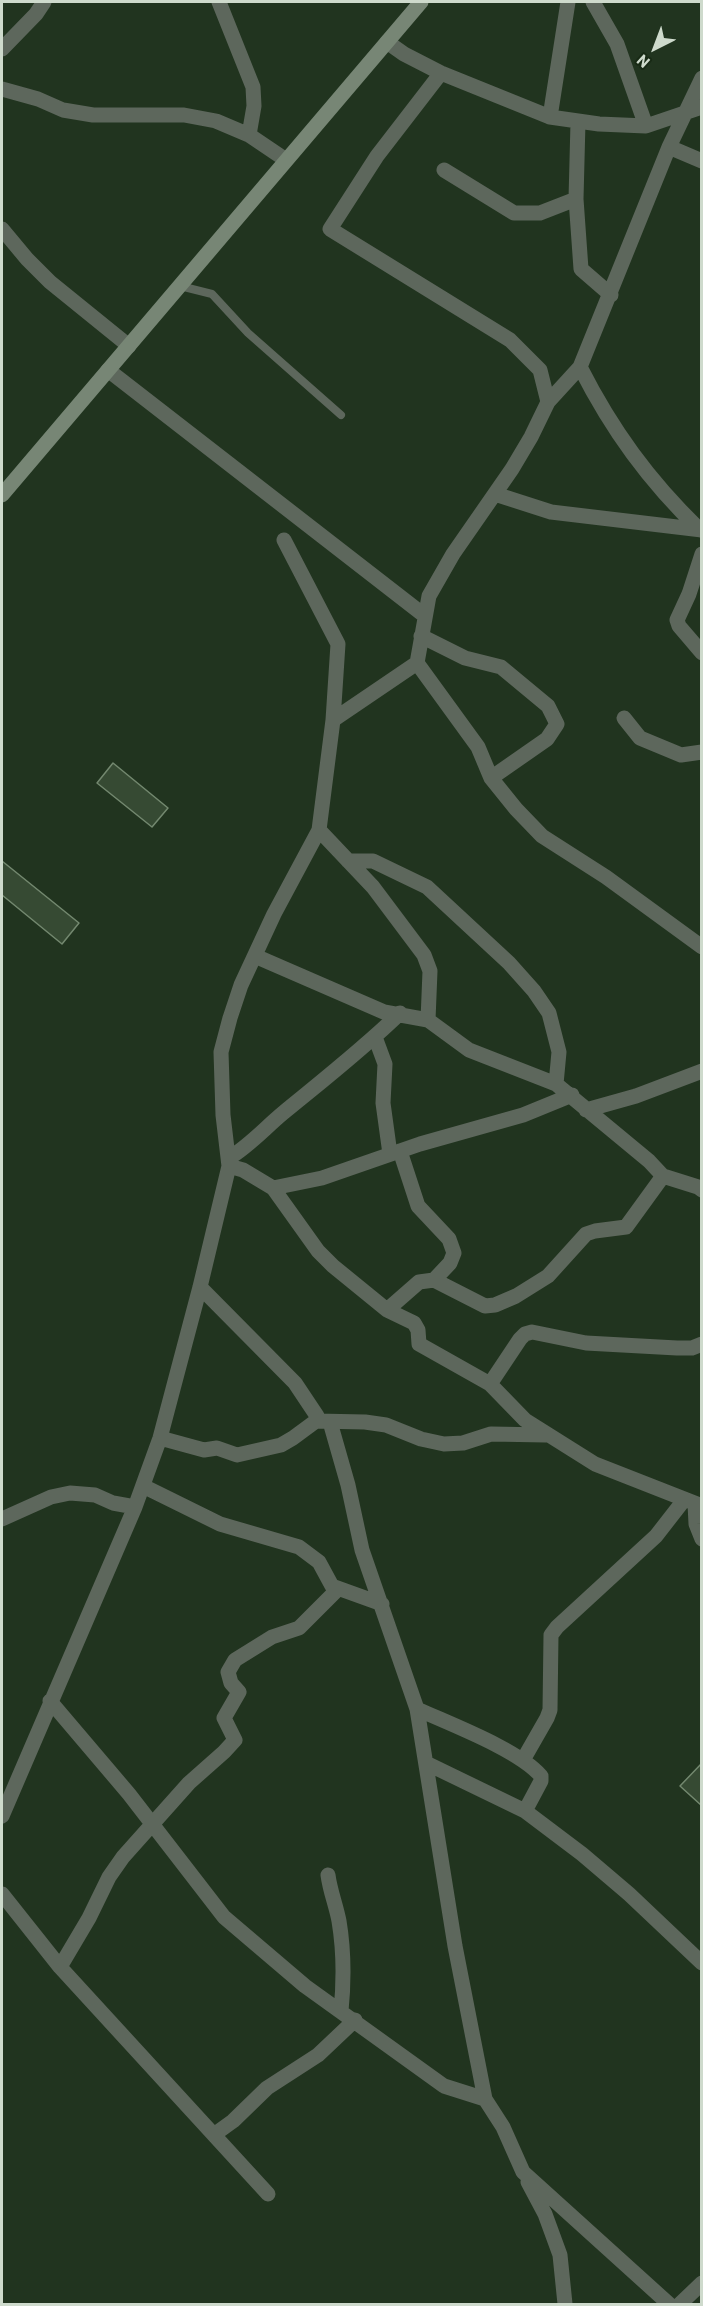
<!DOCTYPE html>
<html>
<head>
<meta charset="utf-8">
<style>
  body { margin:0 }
  #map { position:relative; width:703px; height:2306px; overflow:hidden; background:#21341f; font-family:Barlow,sans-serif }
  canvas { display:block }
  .frame { position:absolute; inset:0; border:3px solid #cedacc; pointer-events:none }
  .north { position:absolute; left:625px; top:18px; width:60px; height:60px; -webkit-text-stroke:4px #182a15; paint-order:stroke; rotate:222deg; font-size:16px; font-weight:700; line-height:24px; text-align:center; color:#cedacc }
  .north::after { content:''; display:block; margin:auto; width:21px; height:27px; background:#cedacc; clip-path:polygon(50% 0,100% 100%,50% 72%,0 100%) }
</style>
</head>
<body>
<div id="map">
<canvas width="703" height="2306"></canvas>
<div class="frame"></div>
<div class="north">N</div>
</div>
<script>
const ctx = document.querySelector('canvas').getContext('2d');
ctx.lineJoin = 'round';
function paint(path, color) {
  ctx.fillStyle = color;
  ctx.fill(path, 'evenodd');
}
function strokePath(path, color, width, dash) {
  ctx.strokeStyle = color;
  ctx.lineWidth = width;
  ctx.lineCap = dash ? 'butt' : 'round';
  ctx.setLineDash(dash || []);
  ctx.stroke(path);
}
const building = new Path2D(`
  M113,763L168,808L152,827L97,783Z
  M2,861L79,923L62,944L2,895Z
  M702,1763V1806L680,1786Z`);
paint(building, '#364a33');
strokePath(building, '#73886f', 1.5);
strokePath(new Path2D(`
  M180,286L212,294L248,333L341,415`), '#5d675c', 8);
strokePath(new Path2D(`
  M219,2L253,87L254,106L249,135
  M593,2L617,44L646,126
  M387,42L404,54L441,73L550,117L599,124L646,126L702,107
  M2,49L36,14L44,2
  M441,73L377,156L330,229L510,340L540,370L548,402
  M2,89L38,99L63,110L93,115H184L216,121L249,135L286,160
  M550,117L568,2
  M578,122L576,199L581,269L611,295
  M669,147L702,161
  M444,170L514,213H540L576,199
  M2,229L27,259L50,282L129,346
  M580,367C612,430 649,481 700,530
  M108,370L425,616
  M495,494L551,512L702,530
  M284,540L338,644L333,720
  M702,554L689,594L677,620L679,626L702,653
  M421,636L465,658L501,667L548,706L557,724L547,739L491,778
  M417,663L478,747L491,778L516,809L542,836L606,877L702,947
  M624,718L640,738L681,755L702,752
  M319,830L373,887L424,955L430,971L428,1020
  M348,861H373L427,887L509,963L534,991L549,1013L559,1052L556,1084
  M255,956L384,1012L428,1020L469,1050L556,1084L649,1161L663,1176L698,1187L702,1190
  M375,1037L385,1064L383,1103L390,1154
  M586,1110L636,1096L702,1071
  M229,1158C249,1146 265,1128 283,1113C322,1081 363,1049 400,1013
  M229,1166L243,1170L273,1188L322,1178L420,1144L523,1115L572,1095
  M273,1188L318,1251L333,1266L387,1310L414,1323L418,1330L419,1344L490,1384L525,1420L595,1464L702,1506
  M434,1280L485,1306L495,1305L516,1296L548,1276L586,1234L595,1231L626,1227L663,1176
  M200,1287L295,1383L317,1416L316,1421
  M387,1310L419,1282L434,1280L450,1263L454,1253L449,1239L418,1206L400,1151
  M490,1384L520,1339L525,1334L532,1332L586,1343L677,1348H692L702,1344
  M330,1422L348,1485L362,1550L417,1709L455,1946L485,2099L503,2127L523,2172L669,2304
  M160,1438L204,1450L217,1448L237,1455L281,1445L293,1438L316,1421L365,1422L386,1425L421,1439L444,1444L463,1443L491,1434L546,1435
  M143,1486L220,1524L299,1547L319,1562L332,1586L382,1604
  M695,1504L696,1524L702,1539
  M2,1519L51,1497L70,1493L95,1495L113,1503L135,1507
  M50,1701L129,1794L224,1917L305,1986L444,2086L485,2099
  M417,1709C450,1724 519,1750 541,1776V1781L525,1811
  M523,1760L547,1718L550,1710L551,1635L557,1627L656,1536L684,1500
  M428,1764L525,1811L582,1854L629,1894L702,1963
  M2,1816L135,1507L160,1438L200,1287L229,1166L223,1115L221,1052L230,1018L241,985L274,914L319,830L333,720L417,663L429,596L453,554L512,469L531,437L548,402L580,367L669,147L702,78
  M328,1875C330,1891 336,1905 339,1921C344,1951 344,1981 341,2011
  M2,1894L60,1967L268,2194
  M60,1967L89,1918L109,1877L123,1857L189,1783L224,1752L235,1740L224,1718L239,1692L231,1683L228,1672L235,1660L272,1637L299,1628L338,1589
  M215,2134L233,2121L267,2088L318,2055L355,2020
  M528,2182L545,2214L560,2255L565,2304
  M680,2304L702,2283`), '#5d675c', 15);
strokePath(new Path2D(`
  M2,495L421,2`), '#778675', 15);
</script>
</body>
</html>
